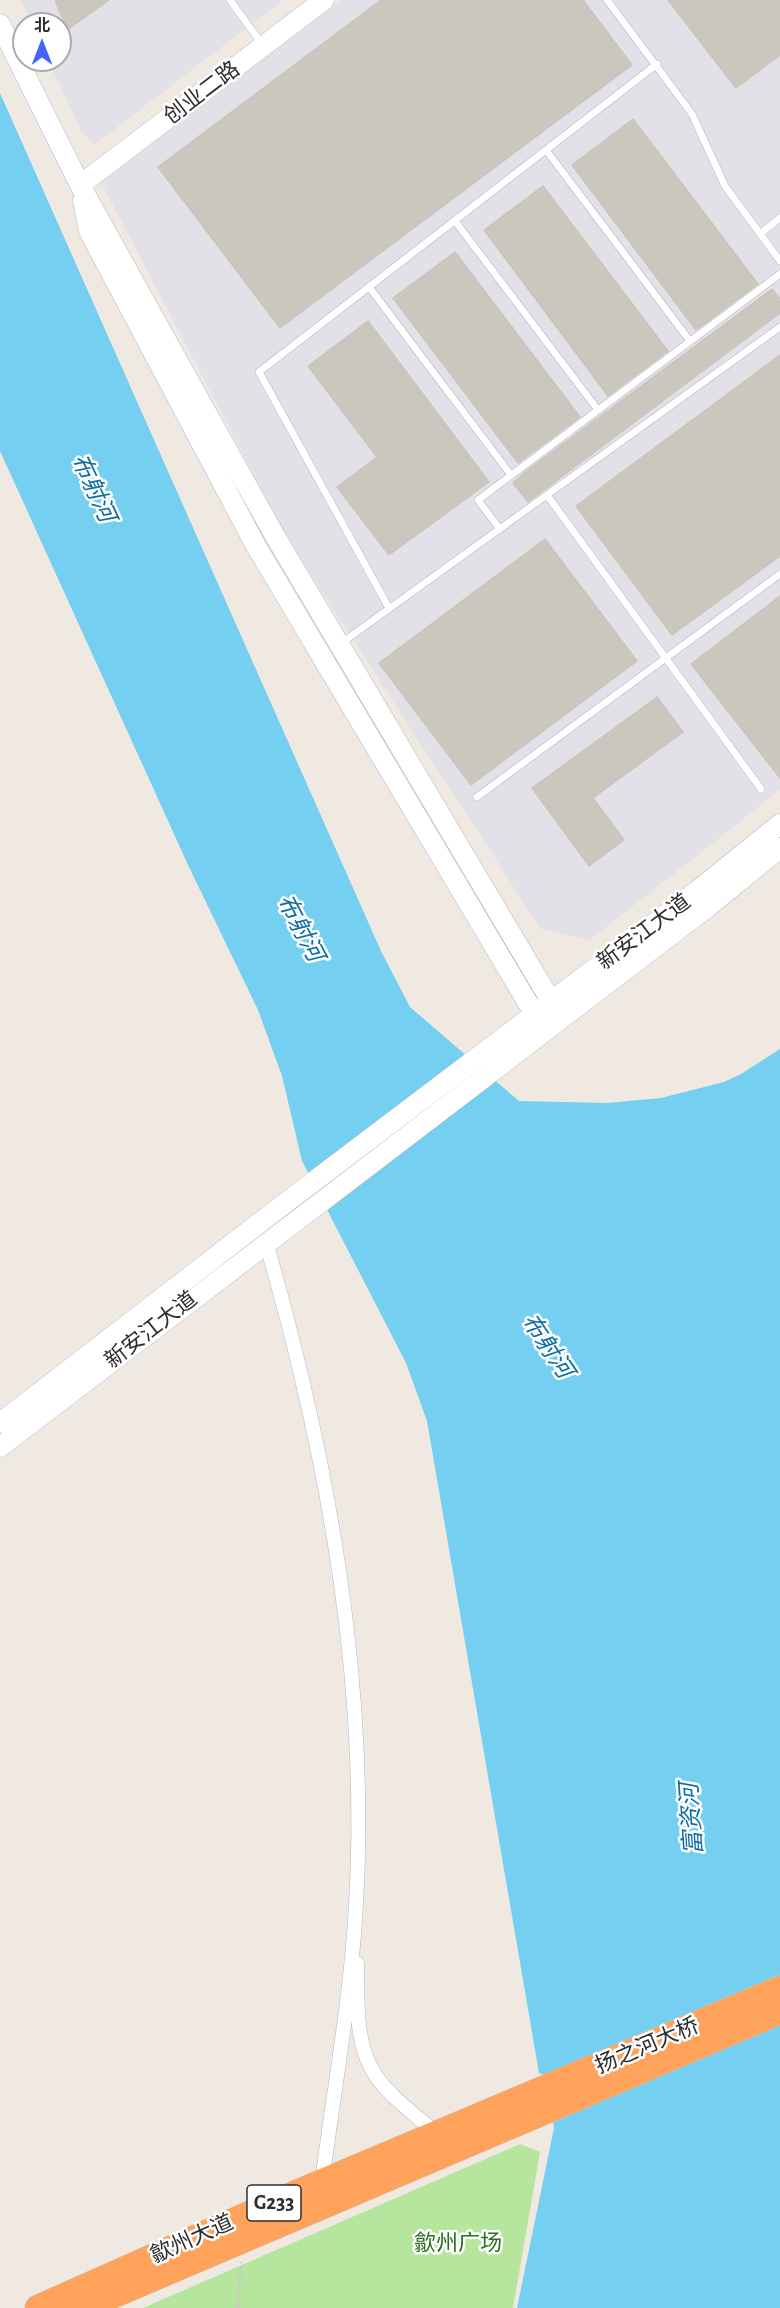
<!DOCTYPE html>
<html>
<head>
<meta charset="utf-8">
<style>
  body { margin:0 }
  #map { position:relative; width:780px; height:2308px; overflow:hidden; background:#efe9e1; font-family:"Alegreya Sans","Noto Sans SC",sans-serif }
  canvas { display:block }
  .north { position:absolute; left:12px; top:12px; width:60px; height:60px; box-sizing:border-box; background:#fff; border:2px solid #ababab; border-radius:50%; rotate:0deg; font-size:16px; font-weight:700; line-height:24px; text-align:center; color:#2e2e2e }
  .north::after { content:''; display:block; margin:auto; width:21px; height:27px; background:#4264fb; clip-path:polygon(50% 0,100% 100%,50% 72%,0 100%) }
</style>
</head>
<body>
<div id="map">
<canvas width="780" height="2308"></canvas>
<div class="north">北</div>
</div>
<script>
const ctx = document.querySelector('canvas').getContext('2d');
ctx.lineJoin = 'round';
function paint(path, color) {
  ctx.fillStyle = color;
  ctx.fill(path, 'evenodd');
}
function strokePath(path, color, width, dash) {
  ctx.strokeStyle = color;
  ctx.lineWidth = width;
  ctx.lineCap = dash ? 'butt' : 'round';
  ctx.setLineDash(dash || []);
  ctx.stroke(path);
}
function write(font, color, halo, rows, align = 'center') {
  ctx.font = font + ' "Alegreya Sans","Noto Sans SC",sans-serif';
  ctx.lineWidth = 5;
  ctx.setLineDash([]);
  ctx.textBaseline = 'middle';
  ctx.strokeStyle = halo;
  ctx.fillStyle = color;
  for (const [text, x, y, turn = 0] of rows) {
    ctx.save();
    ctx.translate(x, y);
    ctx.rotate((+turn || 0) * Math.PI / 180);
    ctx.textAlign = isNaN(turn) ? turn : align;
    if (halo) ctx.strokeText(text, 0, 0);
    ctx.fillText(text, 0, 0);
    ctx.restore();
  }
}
paint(new Path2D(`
  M21,0H283L94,145L82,132L48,60H60V24H32Z
  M340,0H780V790L590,940L541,929L285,535L100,180Z`), '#e3e1e8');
paint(new Path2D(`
  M520,2144L540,2152L513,2308H143Z`), '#b6e59e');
paint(new Path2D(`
  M0,93L381,951L410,1007L519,1101L607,1103L661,1098L724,1082L741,1074L780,1049V2308H517L554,2128L546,2076L539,2073L427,1421L406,1363L302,1161L282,1076L258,1010L189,867L0,451Z`), '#75cff0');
const building = new Path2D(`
  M55,0H109L67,30Z
  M381,0H583L632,65L280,328L158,167Z
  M668,0H780V55L736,88Z
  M633,119L758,284L696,330L572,165Z
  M543,186L668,351L608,396L484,230Z
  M455,252L580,417L518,463L393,298Z
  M772,289L780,299V313L528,502L513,483L525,472Z
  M368,321L489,482L389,555L337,487L377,457L308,366Z
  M780,355V556L672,635L576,506Z
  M545,539L637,661L471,785L379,663Z
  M780,596V778L691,664Z
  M657,697L683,732L593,798L624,840L589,866L532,788Z`);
paint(building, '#cbc7bf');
strokePath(building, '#cbc5ba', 1.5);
const lane = new Path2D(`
  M230,0L262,44
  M607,0L692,114L725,186L780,261
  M546,150L690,341
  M455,221L598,410
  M760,234L780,218
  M369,287L511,475
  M547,495L761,789
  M500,529L478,500L780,274
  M389,608L259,372L657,64
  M340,644L780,327
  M477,797L780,574`);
const street = new Path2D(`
  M266,1242C329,1461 371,1692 355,1921C349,2008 333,2096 322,2182
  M357,1963C358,2001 354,2044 376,2076C391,2098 417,2116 437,2134`);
const secondary = new Path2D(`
  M0,24L80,185L275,536L561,1018
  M80,185L324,0
  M83,200L89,231L256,546L541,1025
  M0,1423L284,1204L697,891L780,824
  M0,1447L709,906L780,848`);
const highway = new Path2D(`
  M38,2308L299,2192L780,1989
  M83,2308L780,2011`);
strokePath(lane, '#b4b7c1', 8);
strokePath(street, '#b4b7c1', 15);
strokePath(secondary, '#b4b7c1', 21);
strokePath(highway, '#c9c9c9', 27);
strokePath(new Path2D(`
  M238,2308L241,2262`), '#c9c9c9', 3, [4.5, 3]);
strokePath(lane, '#fff', 7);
strokePath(street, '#fff', 14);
strokePath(secondary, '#fff', 20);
strokePath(highway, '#ffa35c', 26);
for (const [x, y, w] of [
  [274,2203,54]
]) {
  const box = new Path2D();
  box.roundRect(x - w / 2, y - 18, w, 36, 4.5);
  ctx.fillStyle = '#fff';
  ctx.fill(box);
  strokePath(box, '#2e2e2e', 1.5);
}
write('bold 21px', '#2e2e2e', null, [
  ["G233",274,2203]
]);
write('22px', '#2e2e2e', '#fff', [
  ["创业二路",202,93,-37],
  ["新安江大道",644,932,-37],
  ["新安江大道",151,1330,-38],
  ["扬之河大桥",647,2046,-23],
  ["歙州大道",192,2239,-24]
]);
write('22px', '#2c6e1b', '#fff', [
  ["歙州广场",458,2243]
]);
write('italic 24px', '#0d6fa3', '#fff', [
  ["布射河",93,488,65],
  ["布射河",300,928,62],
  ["布射河",547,1346,56],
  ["富资河",692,1819,-94]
]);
</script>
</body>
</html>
